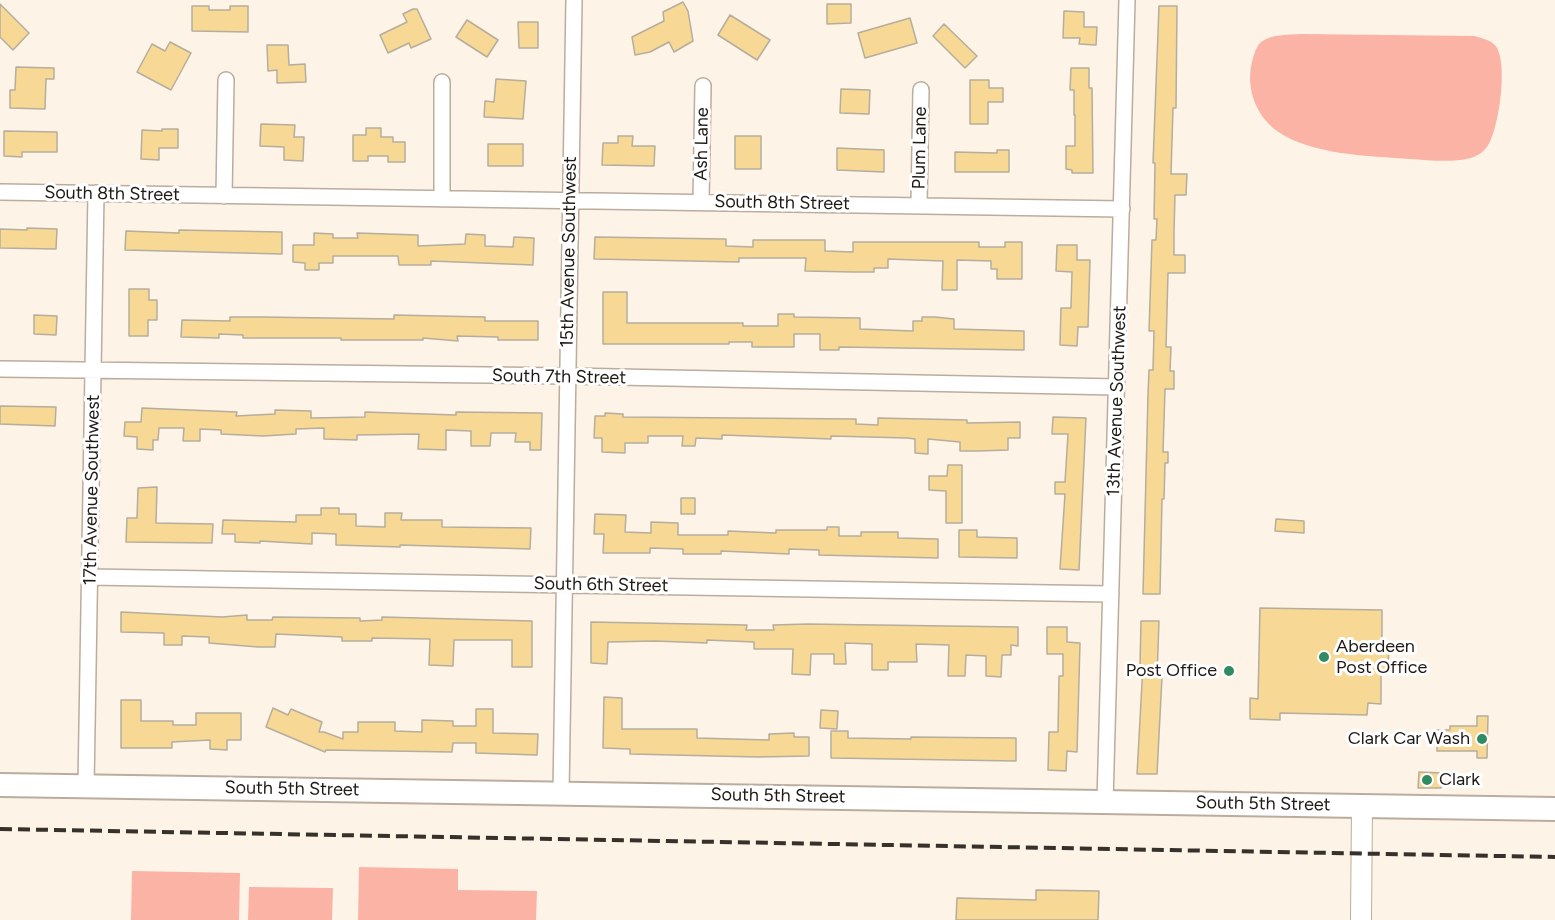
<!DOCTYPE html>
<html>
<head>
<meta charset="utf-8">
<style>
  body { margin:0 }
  canvas { display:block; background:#fef3e7 }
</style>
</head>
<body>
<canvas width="1555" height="920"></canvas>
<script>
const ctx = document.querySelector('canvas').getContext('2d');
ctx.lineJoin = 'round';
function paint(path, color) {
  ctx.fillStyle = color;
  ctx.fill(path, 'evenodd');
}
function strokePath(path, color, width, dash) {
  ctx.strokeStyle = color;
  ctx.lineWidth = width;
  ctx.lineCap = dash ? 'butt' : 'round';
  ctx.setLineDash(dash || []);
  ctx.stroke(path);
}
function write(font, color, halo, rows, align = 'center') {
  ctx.font = font + ' Figtree,sans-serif';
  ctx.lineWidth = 6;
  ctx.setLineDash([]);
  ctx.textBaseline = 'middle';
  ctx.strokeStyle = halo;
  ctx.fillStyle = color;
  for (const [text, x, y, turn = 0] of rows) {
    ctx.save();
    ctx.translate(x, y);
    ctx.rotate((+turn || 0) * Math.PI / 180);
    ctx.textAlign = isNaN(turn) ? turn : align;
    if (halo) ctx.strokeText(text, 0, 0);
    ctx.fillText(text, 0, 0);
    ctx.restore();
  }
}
paint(new Path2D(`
  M1301,34L1474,36C1482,38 1490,40 1495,45C1509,61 1499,131 1487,147C1480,156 1471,159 1460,160C1443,162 1426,160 1410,159C1369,156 1311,155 1277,131C1254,114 1245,85 1253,58C1255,52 1256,47 1261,42C1271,34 1289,35 1301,34Z
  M359,867L458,869V890L537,891L536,920H358Z
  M132,871L240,873L239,920H131Z
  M249,887L333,888L332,920H248Z`), '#fbb3a5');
const building = new Path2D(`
  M683,2L688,11L693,41L674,52L669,42L650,52L635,55L632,37L664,21L663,12Z
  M0,4L29,33L13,50L0,37Z
  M827,4H851V23L827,24Z
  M192,6H209V10H230V6H248V32L192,31Z
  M1159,6H1177L1176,108H1173L1171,174H1187L1186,195H1175L1174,232V255H1185V273H1168L1166,347H1171L1170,371H1174V389H1165L1163,452H1168V463H1165L1164,499H1162L1160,594H1143L1148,395L1149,370H1153L1154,331H1149L1152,240H1156L1157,219H1154L1155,163H1153Z
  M413,9H417L431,39L411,48L409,43L388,53L380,35L407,22L403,14Z
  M1064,11L1084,12V27H1097L1096,45L1079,44L1080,38H1063Z
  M730,15L770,40L757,60L718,35Z
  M910,18L917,43L865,58L858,33Z
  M467,20L498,40L487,57L456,37Z
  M518,22H538V48H519Z
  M944,24L977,56L965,68L933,36Z
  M170,42L191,53L171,90L137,72L152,44L165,51Z
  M267,45H288L289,65L305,64L306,82L277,83V70L268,71Z
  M16,67L54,68V79H46L45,109L10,108V90H15Z
  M1071,68H1089V88H1092L1093,173H1072V170L1066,169V146H1075V115H1074V90H1070Z
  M496,79L526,81L523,119L484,117L485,101L494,102Z
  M970,80H989V88H1003V102H988V124H970Z
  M841,89L870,90L869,114L840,113Z
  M261,124L295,125L294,137H304L303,161L284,160V147L260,146Z
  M366,128H381V137H393V142H405V162H388V156H368V161H353V135H366Z
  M162,129H178V148H159V160L141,159L142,130L162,131Z
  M4,131L57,132V152H22V157L4,156Z
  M618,136H633L632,146H655L654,166L602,165L603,143H618Z
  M735,136H761V169H735Z
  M488,144H523V166H488Z
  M837,148L884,150V172L837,170Z
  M997,150H1009V172H955V152L997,153Z
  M27,228L57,229L56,249L0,248V229L27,230Z
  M179,230L282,232V254L125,250L126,231L179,233Z
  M314,233L333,234V238H358L357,233L418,235V246L465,244L466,234L485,235V246L513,247L514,237L534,238L533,265L431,261V265H399L398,256H333V263H319V270H305V263L293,262V245H314Z
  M595,237L726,239V246L753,247V240H825V251L853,252V242H979V247H1005V242H1022V279H997V269H991V261L957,260V290H942L943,261L888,259V268H874V272H853L805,271L806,258H739V262L594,259Z
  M1057,245H1077V260H1090L1088,327H1078L1077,346L1060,345L1061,308H1071L1072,272L1056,271Z
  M129,289H149V300H157V320H148V336H129Z
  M603,292H627V323H743V326H778V314H794V317L860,318V329L913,331V321H922V317H935L954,319V329L1024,331V350L839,347V350H820V334H794V347H752V342H729V344H603Z
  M34,315L57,316L56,335L34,334Z
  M394,315L485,317V321H538V340H498V337L457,336L458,341L423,338V340H341V338H243V335L219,334V338L181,337L182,320L230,321V317H262L394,319Z
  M0,406L56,407L55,426L0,424Z
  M142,408L237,412L236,416L275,414V410L311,411V418L365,417V412L456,415V412L542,413L541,450H530V442H515L516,433H491L490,446H471V431L446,430V450L418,449L419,434L357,435V440L324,439V428L296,429V434L263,436L221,434V430L200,429V441H183L184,428H159L158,440H153V450L137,449V437L124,436L125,422H141Z
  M605,413L623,414V417L856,419V424L878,425V418L967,420V423L1020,422V438H1008V450L979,451H960V442L928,439V454L915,453V439L907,438L831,436V439L722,435V439L696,438L695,446H682L683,436H648V443H625V453L602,452V438H594L595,416H605Z
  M1053,417L1086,418L1079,570L1060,569L1065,494H1055V482H1065L1068,434H1052Z
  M948,465H962V523H946V491L929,490V476H947Z
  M157,487L156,523L213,524L212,543L126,542L127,518H137L138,488Z
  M681,498H695V514H681Z
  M321,508H339V514H356V526L385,527V513H402L401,520H442V527L531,528L530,549L400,545V547L336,545V534L312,533V544L260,541V543L235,542V534H222L223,520L296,522V515H321Z
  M595,514L626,515L625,532L651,533V522L678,523V535H728V531L776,533V530H827V527H839V536H861V532H898V538L938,539V558L819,555V550L789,549V554L721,551V554H683V549L650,548V553H603L604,534H594Z
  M1276,519L1304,521V533L1275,531Z
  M959,530H977V537L1017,538V558L959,557Z
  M1260,608L1382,610V643H1389L1388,670H1381V704L1368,703L1367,715L1280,713V720L1250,719V698L1258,699Z
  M121,612L222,617L247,615V620H272L273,617L360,618V621L382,620V617L532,621V667H512V640H454L453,666L429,665L430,639L372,638V641H342V637L276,634L275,647H258L209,643V637L182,636V645H164V633L121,632Z
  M1141,621H1159L1157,677H1162L1157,774H1137L1143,665H1140Z
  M591,622L747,625L746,630H774L773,625L808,624L1018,627V646L1011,645V655H1002L1001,677L986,676V656L966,655L965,676H948L949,645L916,644L917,662H888V670H872V644L845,643L846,664H834V654H811L810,675L792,674L793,649H754V642L707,640V643L655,641L608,642L607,664L591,663Z
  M1047,627H1067V642L1080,643L1077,752L1067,751L1066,771L1048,770L1049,732H1058L1059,676H1063V654H1047Z
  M604,697L622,698V729H697V738L769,740V734L794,733V737H809V756L758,757L630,754V749L603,748Z
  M121,700H141V721H173V725H196V713H241V740H227V750L210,749V740L172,742V748H121Z
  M273,708L288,715L291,709L322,722L319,732H324L343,739V732H358V722H395V731L422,732V720L453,721V726H476V709H493V733L538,734L537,755L476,753V743H453L452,752L326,750L325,752L266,727Z
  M821,710L838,711L837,729L820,728Z
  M1477,716H1488L1487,758H1477V751H1437V730H1450V726H1477Z
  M831,731H848V738L911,739V737L1016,738V761L831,758Z
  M1419,772L1442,773L1441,788H1418Z
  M1036,890L1099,891L1098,920H956L957,898L1036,900Z`);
paint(building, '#f7d895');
strokePath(building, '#b5ae9d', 1.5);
const minor = new Path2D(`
  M0,192L1122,209
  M224,196L226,80
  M442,199V82
  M701,201L703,86
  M919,205L921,90
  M0,369L568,376L1117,387
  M90,577L1111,594
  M86,786L96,193
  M561,793L574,0
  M1105,802L1127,0`);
const tertiary = new Path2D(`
  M1361,920L1362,806`);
const secondary = new Path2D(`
  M0,785L1555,809`);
strokePath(minor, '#baad9f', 18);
strokePath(tertiary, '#baad9f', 22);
strokePath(secondary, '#baad9f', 26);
strokePath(minor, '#fff', 15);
strokePath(tertiary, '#fff', 20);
strokePath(secondary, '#fff', 22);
strokePath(new Path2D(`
  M0,829L1555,857`), '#37312b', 4, [12, 6]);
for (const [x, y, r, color] of [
  [1324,657,6,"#308b62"],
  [1229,671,6,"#308b62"],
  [1482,739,6,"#308b62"],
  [1427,780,6,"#308b62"]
]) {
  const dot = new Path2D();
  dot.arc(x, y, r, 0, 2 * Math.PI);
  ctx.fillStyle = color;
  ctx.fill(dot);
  strokePath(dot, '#fff', 2);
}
write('18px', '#1e1914', '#fff', [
  ["Ash Lane",702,144,-89],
  ["Plum Lane",920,148,-89],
  ["South 8th Street",112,194,1],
  ["South 8th Street",782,203,1],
  ["15th Avenue Southwest",569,252,-89],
  ["South 7th Street",559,377,1],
  ["13th Avenue Southwest",1117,401,-88],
  ["17th Avenue Southwest",92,490,-89],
  ["South 6th Street",601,585,1],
  ["South 5th Street",292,789,1],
  ["South 5th Street",778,796,1],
  ["South 5th Street",1263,804,1]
]);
write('18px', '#1e1914', '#fff', [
  ["Aberdeen",1336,647],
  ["Post Office",1336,668],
  ["Post Office",1217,671,"right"],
  ["Clark Car Wash",1470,739,"right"],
  ["Clark",1439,780]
], 'left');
</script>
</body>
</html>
